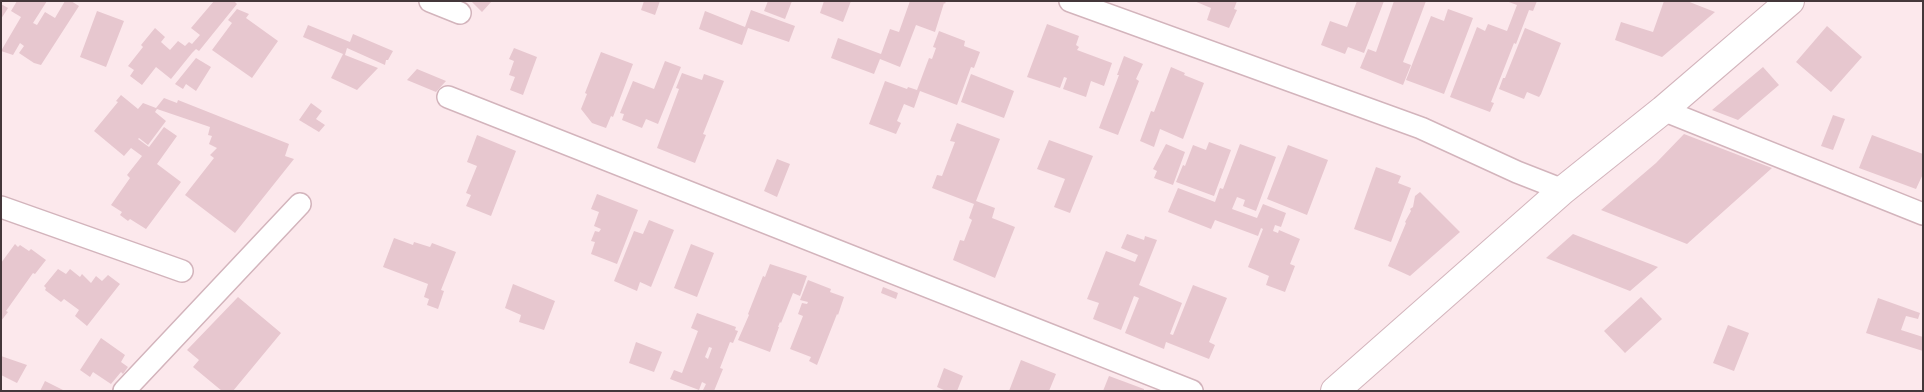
<!DOCTYPE html>
<html>
<head>
<meta charset="utf-8">
<style>
  body { margin:0 }
  #map { position:relative; width:1924px; height:392px; overflow:hidden; background:#fce8ec; font-family:Ubuntu,sans-serif }
  canvas { display:block }
  .frame { position:absolute; inset:0; border:2px solid #44373a; pointer-events:none }
</style>
</head>
<body>
<div id="map">
<canvas width="1924" height="392"></canvas>
<div class="frame"></div>
</div>
<script>
const ctx = document.querySelector('canvas').getContext('2d');
ctx.lineJoin = 'round';
function paint(path, color) {
  ctx.fillStyle = color;
  ctx.fill(path, 'evenodd');
}
function strokePath(path, color, width, dash) {
  ctx.strokeStyle = color;
  ctx.lineWidth = width;
  ctx.lineCap = dash ? 'butt' : 'round';
  ctx.setLineDash(dash || []);
  ctx.stroke(path);
}
paint(new Path2D(`
  M17,1H47L33,23L37,25L45,12L55,18L65,1H71L79,6L41,65L34,63L19,53L24,46L20,43L13,55L1,51L21,17L11,11Z
  M214,1H234L237,4L199,51L196,49L192,53L171,79L156,67L142,85L130,76L134,70L128,66L143,47L141,45L155,28L165,37L161,42L170,50L178,41L185,46L189,42L192,44L200,35L191,28Z
  M471,1H492L482,12Z
  M644,1H660L655,15L641,10Z
  M768,1H792L785,19L764,11Z
  M824,1H851L843,22L820,13Z
  M910,1H946L945,4L944,3L935,32L916,25L900,67L880,59L874,74L831,58L838,38L881,54L890,29L899,32Z
  M1194,1H1237L1234,9L1237,10L1229,28L1207,20L1211,8Z
  M1357,1H1384L1364,53L1348,47L1345,54L1321,45L1330,21L1347,27Z
  M1394,1H1426L1403,62L1411,65L1403,85L1360,68L1368,49L1376,52Z
  M1506,1H1537L1533,11L1529,10L1516,44L1514,43L1491,102L1494,103L1490,112L1450,97L1477,27L1485,31L1488,24L1507,31L1517,5Z
  M1664,1H1687L1715,12L1662,57L1615,40L1621,22L1653,32Z
  M1,4L8,8L1,19Z
  M237,9L249,14L246,18L278,41L252,78L212,50L232,23L228,20Z
  M1448,9L1473,18L1444,94L1406,80L1431,16L1444,21Z
  M751,10L795,26L789,42L748,28L742,45L699,29L705,11L745,27Z
  M97,11L124,21L106,67L80,57Z
  M1047,24L1079,36L1076,45L1079,47L1077,50L1112,63L1104,86L1091,81L1086,97L1063,89L1067,78L1064,77L1060,88L1027,77Z
  M308,25L350,42L353,34L393,51L388,60H386L385,65L347,48L345,55L378,68L357,90L331,78L343,54L303,37Z
  M1827,26L1862,57L1831,92L1796,62Z
  M1525,28L1561,43L1541,94L1539,97L1527,92L1524,99L1499,89L1503,78H1505Z
  M939,31L965,41L964,46L980,52L974,68L971,67L957,105L920,91L914,108L904,104L897,121L901,123L896,134L869,124L885,81L907,89L908,87L917,90L929,58L932,59L936,48L933,47Z
  M514,48L537,57L523,95L510,90L515,77L509,75L514,61L509,59Z
  M601,52L633,64L613,117L611,116L606,128L592,123L581,109L587,94L585,93Z
  M1124,56L1143,64L1136,79L1139,81L1118,135L1099,128L1119,75H1117Z
  M196,58L211,67L196,91L186,84L183,89L175,84Z
  M665,61L681,67L658,124L646,119L642,128L622,120L624,114L620,113L633,81L654,89Z
  M1171,67L1185,73L1184,75L1204,83L1183,139L1160,129L1154,147L1140,141L1151,111L1154,112Z
  M1763,67L1779,85L1738,120L1712,110Z
  M417,69L446,81L436,92L407,80Z
  M682,73L702,80L704,74L724,81L703,134L706,135L695,163L657,148L679,89L676,88Z
  M971,74L1014,91L1004,118L961,102Z
  M121,95L138,109L143,103L156,108L164,98L177,103L178,100L289,144L285,156L294,159L235,233L185,195L214,158L210,155L217,148L209,144L212,136L208,135L210,127L157,109L155,112L166,121L148,145L139,138L138,139L149,147L164,127L177,136L157,164L181,182L146,229L130,219L128,221L120,215L122,212L111,205L130,178L127,175L142,156L131,148L124,156L94,131L118,102L116,101Z
  M311,103L322,111L316,119L325,125L319,132L299,120Z
  M1833,115L1845,119L1833,150L1821,146Z
  M957,123L1000,139L976,201L995,208L992,218L1015,227L995,278L953,260L960,240L964,241L972,220L969,218L974,204L932,188L937,175L942,176L955,142L950,141Z
  M1684,134L1772,168L1687,244L1601,210L1656,163Z
  M477,135L516,151L491,216L466,206L471,195L466,193L477,166L467,162Z
  M1872,135L1923,154V174L1916,189L1859,168Z
  M1049,140L1093,156L1070,213L1054,207L1065,179L1037,169Z
  M1209,142L1231,150L1214,196L1176,182L1183,165L1185,166L1193,145L1206,150Z
  M1166,144L1185,152L1173,185L1154,178L1157,171L1153,169Z
  M1240,144L1276,157L1256,211L1243,206L1245,200L1237,197L1232,209L1257,218L1263,204L1286,213L1281,227L1275,225L1273,231L1278,233L1279,230L1300,239L1290,264L1295,266L1285,292L1266,285L1269,276L1248,267L1263,229L1261,228L1258,236L1215,220L1211,229L1168,212L1178,188L1215,202L1220,188L1223,189Z
  M1288,145L1328,160L1307,215L1267,199Z
  M777,159L790,164L777,197L764,191Z
  M1376,167L1401,176L1398,183L1411,188L1391,242L1354,229Z
  M1420,192L1460,232L1410,276L1388,266L1406,223L1405,222L1411,211L1410,209L1413,207L1415,196Z
  M597,194L638,210L617,264L591,254L595,242L591,241L595,231L599,232L601,229L594,226L599,212L591,209Z
  M649,220L674,230L651,287L640,282L637,291L614,281L634,231L643,234Z
  M1127,234L1144,240L1145,236L1157,240L1139,285L1182,303L1170,334L1173,335L1193,285L1227,298L1209,342L1215,345L1209,359L1166,342L1164,349L1125,333L1139,298L1134,296L1121,330L1093,319L1099,303L1087,299L1106,251L1135,262L1138,255L1121,248Z
  M1573,234L1658,267L1630,291L1546,258Z
  M394,238L413,245L414,242L430,247L432,243L456,252L441,290L444,291L438,309L427,305L429,299L424,297L428,284L383,267Z
  M15,244L18,247L20,245L29,251L31,249L46,260L35,274L33,273L6,311L8,312L1,321V263Z
  M691,244L714,253L697,297L674,288Z
  M770,264L807,276L800,296L793,293L781,323L780,322L778,327H779L770,352L738,340L749,315L748,314L763,276L765,277Z
  M58,269L66,274L70,269L80,277L82,274L91,283L96,276L102,281L108,275L120,284L87,326L75,316L79,310L64,299L61,302L45,290L46,288L44,286Z
  M808,280L831,289L830,292L844,297L838,315L837,314L817,365L809,361L811,357L790,349L803,316L798,314L802,303L807,304L808,302L800,300Z
  M513,284L555,301L544,330L519,322L521,315L505,308Z
  M883,287L898,293L896,299L881,293Z
  M238,297L281,333L233,391H222L193,367L199,360L187,350Z
  M1641,297L1662,319L1625,353L1604,331Z
  M1878,298L1920,313L1918,319L1906,316L1901,330L1923,337V351L1866,333Z
  M697,313L736,327L735,330L738,331L733,343L730,342L720,368L723,369L714,391L703,390L706,384L702,382L699,390L670,379L674,370L682,373L698,331L691,328ZM709,347L712,348L708,359L705,357Z
  M1728,325L1749,333L1734,371L1713,363Z
  M101,338L125,355L121,362L128,367L123,374L121,372L111,384L93,372L90,377L80,370Z
  M636,342L662,352L654,372L629,363Z
  M1,356L27,365L17,383L1,375Z
  M1021,360L1056,374L1049,391H1009Z
  M944,368L963,376L957,391H946L937,387Z
  M1109,376L1144,389V391H1103Z
  M45,381L65,391H40Z`), '#e7c7cf');
const minor = new Path2D(`
  M430,1L460,13
  M1070,1L1421,128L1517,172L1563,190
  M448,97L1192,391
  M1663,110L1923,214
  M1,207L182,271
  M124,391L300,204`);
const tertiary = new Path2D(`
  M1335,391L1563,190L1663,110L1790,1`);
strokePath(minor, '#d3b4bc', 24);
strokePath(tertiary, '#d3b4bc', 30);
strokePath(minor, '#fff', 21);
strokePath(tertiary, '#fff', 28);
</script>
</body>
</html>
